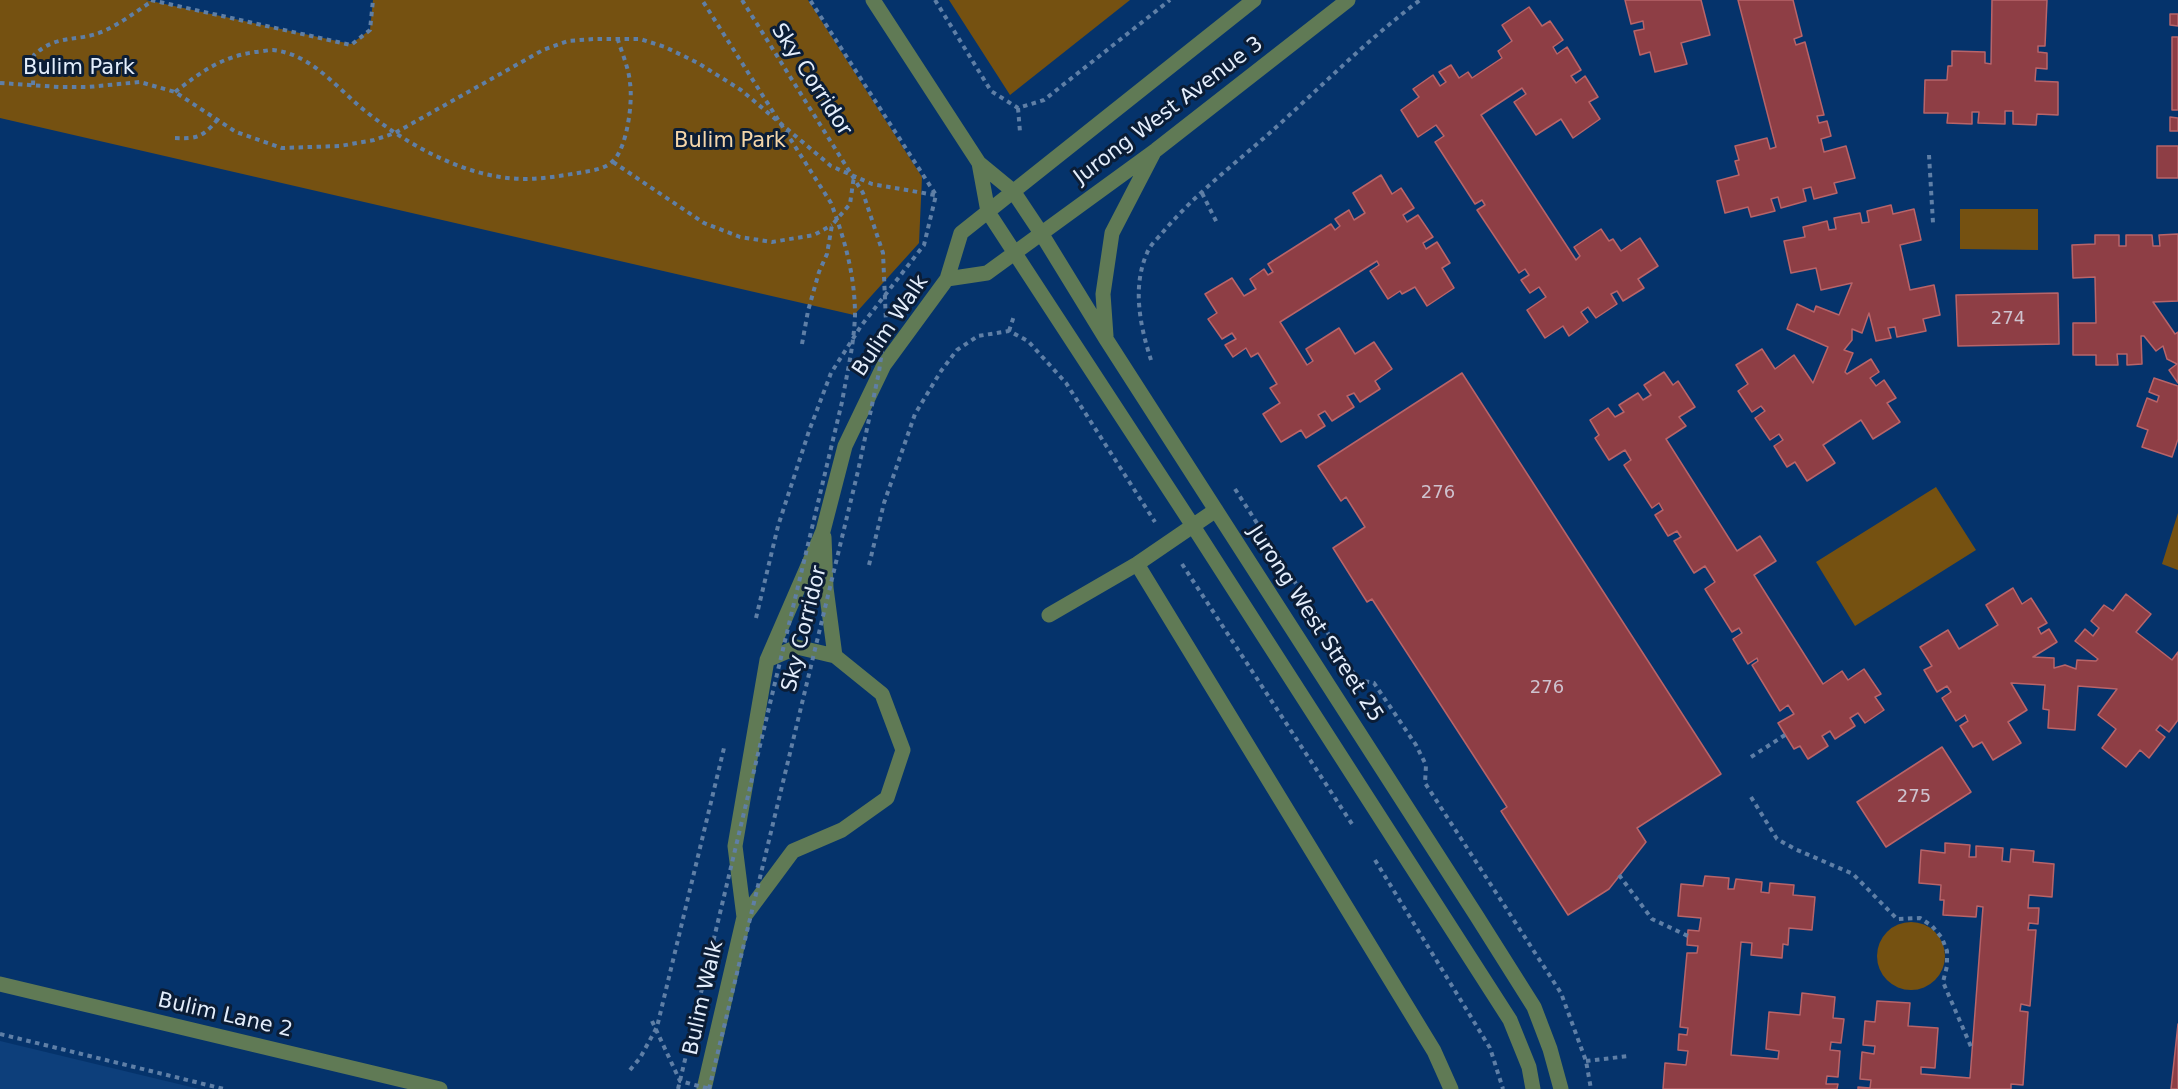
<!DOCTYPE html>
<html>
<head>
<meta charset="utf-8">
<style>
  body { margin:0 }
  canvas { display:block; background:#05336b }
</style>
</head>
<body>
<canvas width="2178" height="1089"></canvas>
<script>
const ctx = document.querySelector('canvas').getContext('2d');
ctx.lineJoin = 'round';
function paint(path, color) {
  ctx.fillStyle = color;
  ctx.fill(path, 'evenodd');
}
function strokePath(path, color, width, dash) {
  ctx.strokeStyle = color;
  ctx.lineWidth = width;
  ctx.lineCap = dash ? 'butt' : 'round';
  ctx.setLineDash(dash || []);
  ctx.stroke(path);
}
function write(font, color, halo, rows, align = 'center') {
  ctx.font = font + ' "DejaVu Sans",sans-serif';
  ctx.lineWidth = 6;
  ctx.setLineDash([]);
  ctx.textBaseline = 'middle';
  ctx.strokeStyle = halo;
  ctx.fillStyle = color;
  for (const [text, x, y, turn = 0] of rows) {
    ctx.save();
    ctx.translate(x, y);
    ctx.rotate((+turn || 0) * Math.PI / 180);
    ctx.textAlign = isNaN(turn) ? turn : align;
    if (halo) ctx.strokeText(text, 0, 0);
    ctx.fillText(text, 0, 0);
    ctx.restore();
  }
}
paint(new Path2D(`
  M0,1041L199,1089H0Z`), '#0d3f7b');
paint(new Path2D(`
  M0,0H146L351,44L370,30L373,0H808L922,177L919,243L854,315L0,118Z
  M949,0H1130L1010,95Z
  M1960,209H2038V250L1960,249Z
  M1936,487L1976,550L1855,626L1816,562Z
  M2178,513V570L2162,564Z
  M1877 956a34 34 0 1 1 68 0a34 34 0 1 1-68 0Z`), '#755111');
const building = new Path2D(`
  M1625,0H1701L1710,35L1681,43L1687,64L1655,72L1650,52L1640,55L1634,31L1644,29L1643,21L1631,24Z
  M1738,0H1793L1802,36L1794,39L1796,45L1805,42L1824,115L1817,116L1819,123L1827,121L1831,136L1821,139L1824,152L1846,146L1855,178L1834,183L1837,193L1814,199L1811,187L1803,189L1806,201L1781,208L1778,197L1771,199L1775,211L1751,217L1748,207L1725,213L1717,181L1739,175L1735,161L1739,160L1735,146L1767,138L1770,149L1776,147Z
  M1992,0H2047L2045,46H2038V52L2047,53V69L2036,68L2035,81L2058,82V115L2037,114L2036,125L2013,124V111H2005V124L1978,123L1979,112H1972V124L1947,123L1948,113H1924L1925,80H1947L1948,66H1952V51L1985,52V63L1991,64Z
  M1529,7L1542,26L1550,21L1563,40L1553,47L1557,54L1567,47L1581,70L1571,76L1576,83L1585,76L1598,97L1589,102L1600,119L1573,138L1561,119L1536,135L1514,102L1526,94L1522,88L1481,115L1576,260L1580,256L1574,247L1601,229L1609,241L1613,239L1621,251L1640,238L1658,266L1638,279L1644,288L1623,301L1617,291L1611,294L1617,304L1596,318L1588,307L1581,312L1588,322L1569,336L1563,326L1545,338L1527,310L1546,297L1539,287L1530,293L1521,280L1529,275L1525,269L1519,273L1477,210L1485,205L1482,200L1475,204L1435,142L1444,136L1436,125L1418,137L1401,110L1419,97L1413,89L1433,75L1440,86L1446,82L1439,72L1451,65L1459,78L1468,72L1472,78L1502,58L1498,51L1512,41L1502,25Z
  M2170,14H2178V26L2170,25Z
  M2172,37H2178V110H2172Z
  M2170,117L2178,118V131H2170Z
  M2157,146H2178V178H2157Z
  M1381,175L1392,194L1401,188L1414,208L1403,215L1407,222L1418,215L1433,237L1423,243L1426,249L1437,242L1450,263L1442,268L1454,288L1427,306L1415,287L1402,294L1400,291L1388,299L1370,271L1379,265L1377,261L1280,322L1307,365L1313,361L1306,349L1339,328L1355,354L1374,342L1392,369L1375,381L1380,389L1360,402L1354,393L1347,396L1354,407L1332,421L1325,411L1318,415L1325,426L1306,438L1301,430L1281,442L1263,414L1280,403L1270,388L1277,384L1258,353L1251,357L1246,348L1233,357L1225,345L1236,339L1232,333L1222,339L1208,319L1217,313L1205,294L1232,278L1244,296L1256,289L1250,279L1264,269L1268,275L1273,272L1268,264L1331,224L1335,230L1340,226L1335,219L1349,210L1354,220L1365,213L1353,193Z
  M1891,205L1893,214L1914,209L1921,240L1900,245L1910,290L1934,285L1940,315L1923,319L1926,331L1897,337L1895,327L1888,328L1891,338L1876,341L1869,313L1862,333L1852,329V340L1844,350L1853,353L1845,372L1847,374L1871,359L1879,372L1870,378L1876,386L1884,380L1896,398L1887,403L1900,422L1873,439L1861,420L1823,445L1835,463L1807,481L1795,462L1787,467L1774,446L1783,440L1779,434L1770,440L1755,418L1765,411L1761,406L1752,412L1738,391L1748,384L1736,365L1762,349L1775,369L1794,355L1813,383L1828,347L1787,329L1797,304L1814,312L1816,306L1839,315L1852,283L1821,290L1816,268L1791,273L1784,241L1805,237L1803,227L1827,221L1829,230L1836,229L1834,218L1860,213L1862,223L1869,222L1867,211Z
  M2178,234V301L2153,302L2175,334L2178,332V383L2169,370L2177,364L2167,359L2163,346L2156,351L2144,336H2141L2142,364L2127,365V354H2117L2118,365H2096V355H2073V323H2096L2095,277L2073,278L2072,245L2095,244V235H2119V246H2126V235H2152L2153,246H2160L2159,235Z
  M2058,293L2059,344L1958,346L1956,295Z
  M1664,372L1673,385L1678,381L1695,407L1679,417L1686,426L1666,439L1737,551L1760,536L1776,561L1754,575L1823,684L1842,671L1848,680L1864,669L1881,694L1875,697L1884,710L1865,723L1858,713L1850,718L1855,726L1835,739L1830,731L1822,736L1828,746L1808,759L1800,746L1794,749L1778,723L1794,714L1788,705L1780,711L1752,665L1758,661L1757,658L1748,664L1733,639L1742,633L1739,628L1732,632L1705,589L1715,582L1705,566L1694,573L1674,541L1681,537L1677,531L1668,536L1655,515L1663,510L1659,503L1652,508L1624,465L1631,460L1625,450L1609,460L1595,438L1599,435L1590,420L1608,408L1615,417L1624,412L1619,405L1638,393L1643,400L1651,395L1644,385Z
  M1462,373L1721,774L1637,828L1646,842L1609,889L1568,915L1501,811L1507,807L1372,599L1367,602L1333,548L1365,527L1346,497L1341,501L1318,466Z
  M2154,378L2178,386V439L2172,457L2142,447L2148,430L2137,426L2147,398L2157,402L2159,396L2149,392Z
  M2013,588L2022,604L2031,598L2047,623L2038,628L2041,634L2049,629L2057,642L2033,657L2054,658V668L2065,665L2076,669L2077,660L2096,661L2098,659L2075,641L2085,629L2093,636L2099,628L2091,621L2104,605L2113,611L2126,594L2151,614L2136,632L2172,660L2178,652V720L2169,732L2160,725L2156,730L2165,737L2149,758L2140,750L2126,767L2102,748L2116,729L2098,715L2117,689L2078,686L2075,730L2048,728L2049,710L2043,709L2045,685L2011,683L2027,710L2008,722L2021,743L1993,760L1982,742L1973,747L1960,726L1968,721L1965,715L1956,721L1942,698L1951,692L1947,686L1937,692L1924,670L1932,666L1920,647L1948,630L1959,649L1998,625L1986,605Z
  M1942,747L1971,792L1886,847L1857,802Z
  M1945,843L1970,845L1969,857H1976V846L2003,848L2002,861L2010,862L2011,849L2034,851L2033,862L2054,864L2052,897L2029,895L2028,908H2039L2038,924L2029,923L2028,930H2036L2030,1006L2021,1004L2020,1011L2028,1012L2023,1085L2011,1084V1089H1858V1087L1870,1088L1871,1080L1860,1079L1862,1052L1874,1054L1875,1046L1863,1045L1865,1021L1875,1022L1877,1001L1910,1003L1908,1026L1938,1028L1935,1068L1921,1067V1074L1970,1078L1983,907L1977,906L1976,917L1943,915L1944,900H1940L1941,885L1919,883L1921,850L1945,853Z
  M1705,876L1729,878L1728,889H1734L1736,879L1762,882L1761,892L1769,893L1770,883L1794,885L1793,895L1815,897L1812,930L1789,928L1788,945L1783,944L1782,958L1751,955L1752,943L1741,942L1731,1055L1778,1059L1779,1051L1766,1049L1769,1012L1800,1015L1802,993L1835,997L1833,1018L1844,1019L1841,1043L1831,1042L1830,1050L1840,1051L1838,1077L1827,1076L1826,1084H1838L1837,1089H1663L1665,1063L1686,1065L1688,1051L1678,1050L1679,1034L1687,1035L1688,1028L1680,1027L1687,953H1697L1698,946L1687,945L1688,930L1699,931L1701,918L1678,916L1681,884L1703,886Z
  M2178,1024V1089H2171Z`);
paint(building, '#8e3e45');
strokePath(building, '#b86469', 1.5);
strokePath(new Path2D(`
  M151,0L351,45L370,30L373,0
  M935,0L991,91L1018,108L1044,100L1170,0
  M0,83L59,87H88L140,82L175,92L236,132L282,148L340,146L374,140L395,133L543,50L568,41L594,39H640L665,47L698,63L741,90L831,166L872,184L935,195
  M33,85L34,55C58,33 76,43 104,31C121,23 136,12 152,1
  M175,92C201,72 221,57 255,52C260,52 267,50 273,50C309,54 333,83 358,105C403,143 466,179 525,179C545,179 565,175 584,172C594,170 605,169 613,161C627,148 633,102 630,83C629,69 622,53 618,40
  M1018,108L1020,132
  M175,138C197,139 203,137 217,120
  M1929,155L1933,223
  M613,162L704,223L740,237L772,242L814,235L832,225
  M1202,193L1217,223
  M1009,331L1014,316
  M802,344L808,311L819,272L827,254L832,225L850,204L854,176
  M1151,360C1140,326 1132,287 1147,253C1150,245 1158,238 1163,232C1195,194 1236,163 1273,130C1322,86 1367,40 1420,0
  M1235,489L1358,680L1374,683L1416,745L1426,765L1425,783L1561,993L1586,1061L1591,1089
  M1182,564L1352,824
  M869,565L884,503L915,414L941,371L957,350L978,336L1009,331L1028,341L1066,383L1155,522
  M756,618L778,526L809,431L831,373L861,326L924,245L936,195L810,0
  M1751,757L1785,735
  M1751,797L1777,839L1795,849L1853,874L1897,919L1920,918L1932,926L1942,938L1947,951V966L1943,982L1972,1049
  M1375,860L1490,1048L1503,1089
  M1619,875L1652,919L1688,936
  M0,1034L224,1089
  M1586,1061L1629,1056
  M630,1070L640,1058L657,1027L724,748`), '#5f7fa6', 4, [4.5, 4.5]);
strokePath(new Path2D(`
  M873,0L979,163L1013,191L1041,233L1106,339L1476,915L1534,1007L1550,1049L1561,1089
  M979,163L988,212L1193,526L1510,1020L1529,1067L1533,1089
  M947,279L987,273L1156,150L1348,0
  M1106,336L1103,294L1112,233L1154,152
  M824,537L826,588L835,656
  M1137,564L1434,1051L1451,1089
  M1049,615L1137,564L1216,510
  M744,917L793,851L842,830L887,798L903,750L882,694L835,656L797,647L767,660
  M0,984L440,1089
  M704,1089L744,917L735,846L767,660L823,531L845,446L884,365L947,279L961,233L1254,0`), '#607a55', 15);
strokePath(new Path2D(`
  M652,1021L680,1081L710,1089
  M678,1089L842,402C847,373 854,345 855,315C855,276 845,240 831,203L702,0
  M709,1089L858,471L879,372L886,322L883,253L863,193L742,0`), '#5f7fa6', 4, [4.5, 4.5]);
write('18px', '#cec2ce', null, [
  ["274",2008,319],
  ["276",1438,493],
  ["276",1547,688],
  ["275",1914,797]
]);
write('21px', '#e4eefc', '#0b1d36', [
  ["Bulim Park",79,69],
  ["Sky Corridor",811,80,57],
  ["Jurong West Avenue 3",1169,111,-37],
  ["Bulim Walk",891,326,-56],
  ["Jurong West Street 25",1315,624,57],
  ["Sky Corridor",805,629,-76],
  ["Bulim Walk",704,998,-77],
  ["Bulim Lane 2",225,1016,13]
]);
write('21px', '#f5d6a9', '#0b1d36', [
  ["Bulim Park",730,142]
]);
</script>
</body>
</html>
